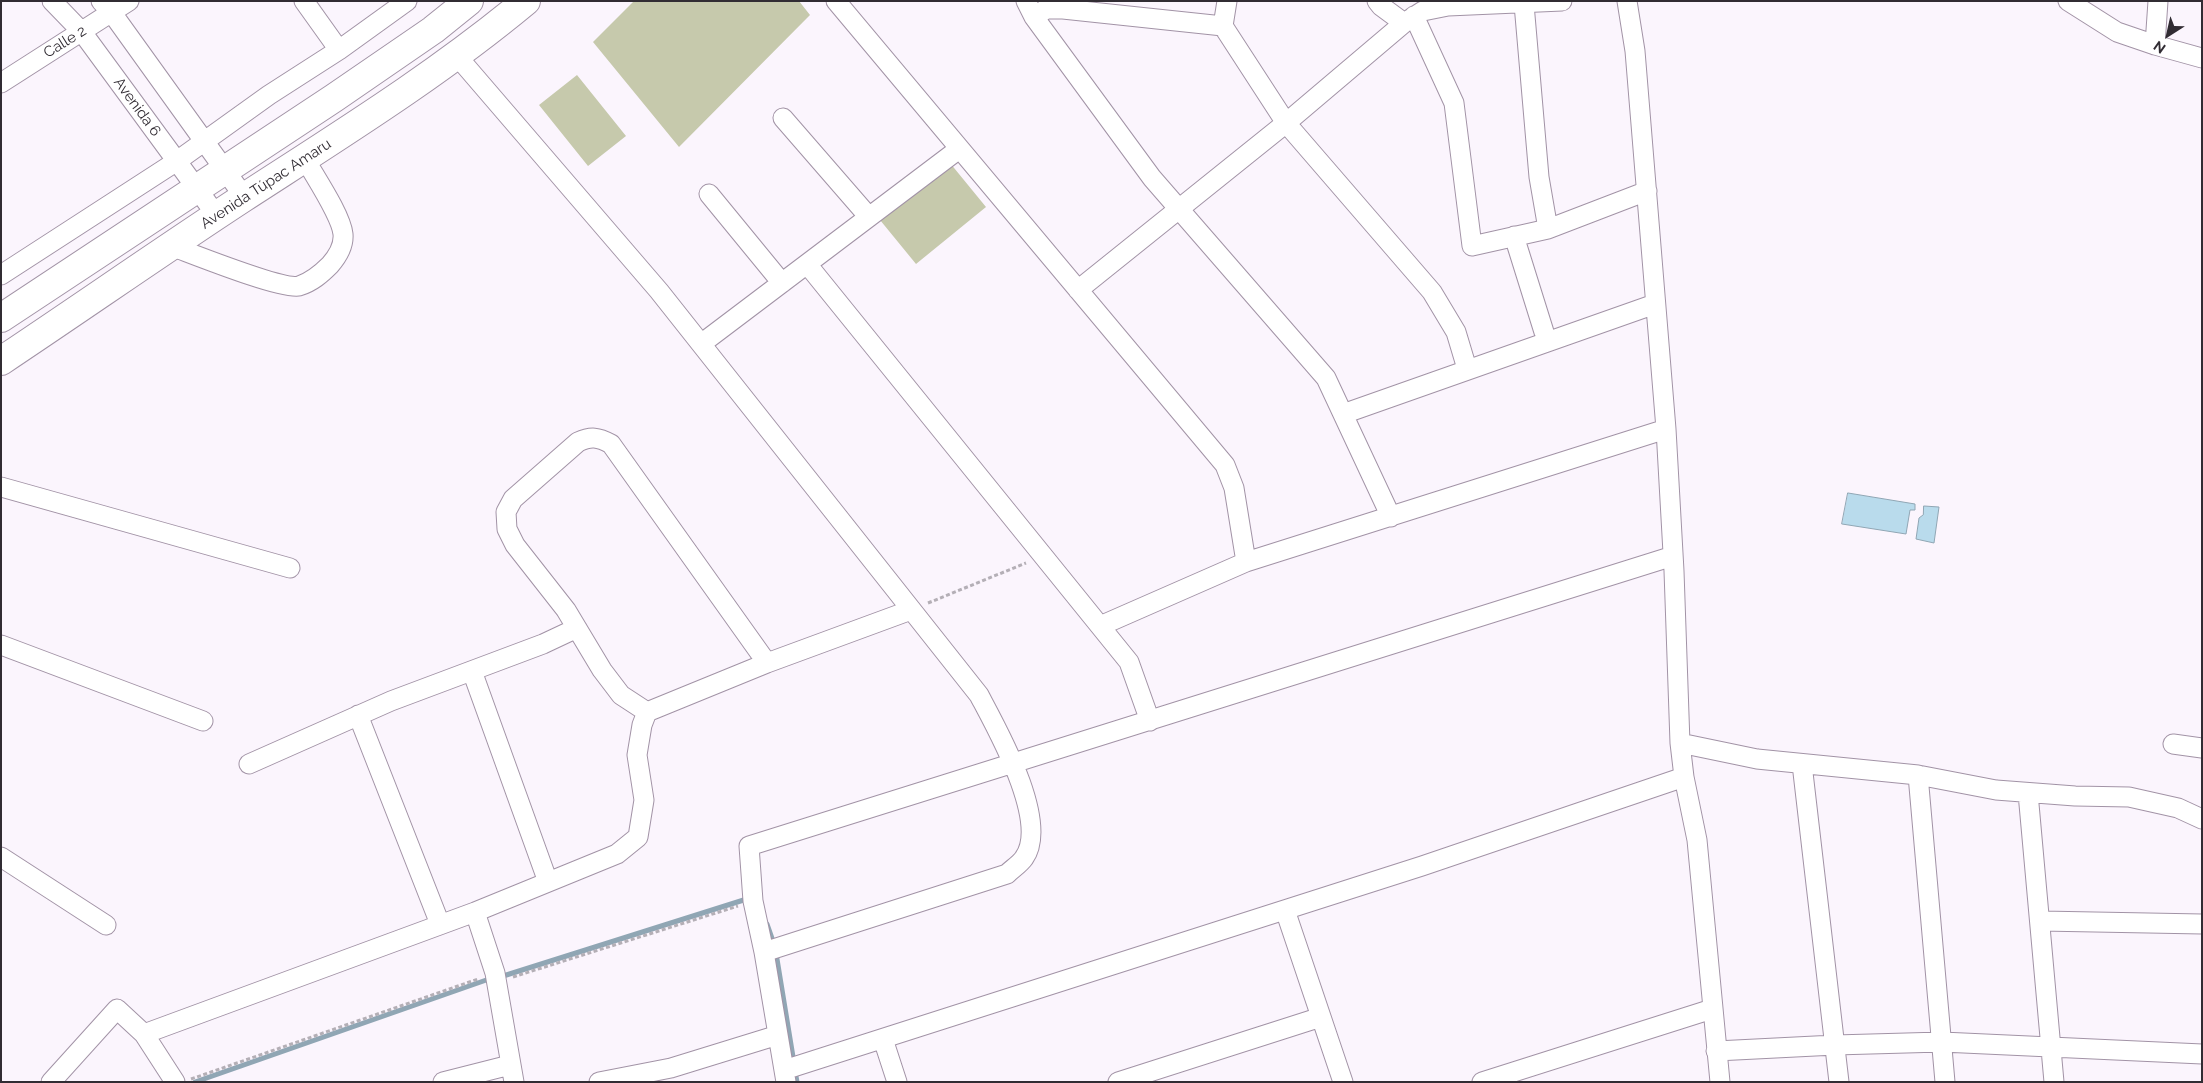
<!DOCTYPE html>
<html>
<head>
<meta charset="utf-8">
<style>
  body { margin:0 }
  #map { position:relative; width:2203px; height:1083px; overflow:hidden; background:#fbf5fd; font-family:Raleway,sans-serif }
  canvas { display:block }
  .frame { position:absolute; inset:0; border:2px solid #312c33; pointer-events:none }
  .north { position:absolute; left:2143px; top:10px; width:50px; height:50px; -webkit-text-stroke:4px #fff; paint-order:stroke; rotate:215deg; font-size:14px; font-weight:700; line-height:20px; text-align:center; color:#312c33 }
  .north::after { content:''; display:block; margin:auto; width:18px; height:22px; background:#312c33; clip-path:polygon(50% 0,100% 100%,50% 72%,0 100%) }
</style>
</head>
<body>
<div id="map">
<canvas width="2203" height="1083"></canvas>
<div class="frame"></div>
<div class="north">N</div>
</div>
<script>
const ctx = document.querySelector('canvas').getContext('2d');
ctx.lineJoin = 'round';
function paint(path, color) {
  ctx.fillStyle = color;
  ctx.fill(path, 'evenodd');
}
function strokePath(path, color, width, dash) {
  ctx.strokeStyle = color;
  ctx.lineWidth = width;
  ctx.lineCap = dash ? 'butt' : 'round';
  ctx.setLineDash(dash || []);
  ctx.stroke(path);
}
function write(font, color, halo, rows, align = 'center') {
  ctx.font = font + ' Raleway,sans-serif';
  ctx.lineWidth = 5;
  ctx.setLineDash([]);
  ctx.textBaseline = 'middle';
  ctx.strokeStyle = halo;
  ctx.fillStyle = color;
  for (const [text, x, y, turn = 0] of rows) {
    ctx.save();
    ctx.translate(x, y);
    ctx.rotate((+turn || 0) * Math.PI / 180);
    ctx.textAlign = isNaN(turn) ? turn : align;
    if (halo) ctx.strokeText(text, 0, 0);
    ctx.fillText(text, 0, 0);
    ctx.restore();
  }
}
paint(new Path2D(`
  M634,1H799L810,15L679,147L593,42Z
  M577,75L626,136L588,166L539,105Z
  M950,163L986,207L916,264L880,220Z`), '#c6c9ac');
const water = new Path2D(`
  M1848,493L1915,504V510H1910L1906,534L1842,524Z
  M1924,506L1939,507L1934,543L1916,539L1919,518L1923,515Z`);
paint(water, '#b9dbec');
strokePath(water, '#90a6b4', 1);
strokePath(new Path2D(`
  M767,924L774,944
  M776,953L794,1063
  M500,977L750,898
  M795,1071L797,1082
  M195,1082L492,978`), '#90a6b4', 5);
const minor = new Path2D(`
  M52,1L82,32L217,216
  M101,1L112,13L245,198
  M304,1L339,50
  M836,1L1225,465L1234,488L1246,562
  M1026,1L1034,17L1152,178L1326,378L1391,517
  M1227,1L1223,26L1286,123L1432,292L1456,332L1465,362
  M1377,1L1381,6L1404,23
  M1627,1L1635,51L1666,429L1674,571L1680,743L1684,777L1697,840L1720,1082
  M2068,1L2117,32L2155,45L2202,58
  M1524,4L1539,177L1548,229
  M1414,16L1454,103L1472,246L1548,229L1647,191
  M1034,17L1046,9H1063L1223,26
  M2155,45L2158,1
  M457,56L659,291L979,695C997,729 1050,822 1024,858C1020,864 1012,869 1007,874L764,952
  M1,83L129,1
  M783,118L869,217
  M709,194L782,283
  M1514,236L1544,332
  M171,246C193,254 282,290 299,286C312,282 321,274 330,265C337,257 344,245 343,234C341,215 315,177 305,159
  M807,264L1129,662L1150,721
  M1,275L177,161L269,95L339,50L407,1
  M1078,290L1286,123L1404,23L1423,11L1448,6L1562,1
  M701,344L959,149
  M1343,414L1655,304
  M1,487L290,568
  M1100,626L1246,562L1666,429
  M1,645L203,721
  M472,671L548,882
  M647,712L621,695L602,670L566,610L515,545L507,529L506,512L513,499L578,442C591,436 598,437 611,444L767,663
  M358,715L440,924
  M1680,743L1757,759L1918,775L1996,790L2075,796L2129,797L2178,808L2202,819
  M2173,744L2202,748
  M249,764L391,701L543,644L577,628
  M1802,764L1839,1082
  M1918,775L1945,1082
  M2028,793L2054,1082
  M1,857L106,925
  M1285,910L1343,1082
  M475,912L495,973L514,1082
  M2041,921L2202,924
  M144,1034L475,912L617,854L638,837L644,800L637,755L642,725L647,712L767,663L911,610
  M883,1039L897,1082
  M1716,1051L1835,1045L1942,1042L2202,1054
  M784,1070L1422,866L1684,777
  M51,1082L117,1009L144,1034L175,1082
  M443,1082L510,1065
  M599,1082L671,1068L778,1035
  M786,1082L764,952L753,901L749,846L1673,556
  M1118,1082L1321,1017
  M1482,1082L1712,1009`);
const highway = new Path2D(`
  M1,318L334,98L433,30L469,1
  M1,361C82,307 162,251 243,198C340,135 437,75 526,1`);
strokePath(minor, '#a293a6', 21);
strokePath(highway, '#a293a6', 30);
strokePath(new Path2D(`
  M928,603L1026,563
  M513,977L738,906
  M191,1079L478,979`), '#b4afb6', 3, [4, 2.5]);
strokePath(minor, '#fff', 19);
strokePath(highway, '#fff', 28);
write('15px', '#312c33', '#fff', [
  ["Calle 2",65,42,-32],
  ["Avenida 6",137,107,54],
  ["Avenida Túpac Amaru",266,184,-33]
]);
</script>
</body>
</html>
